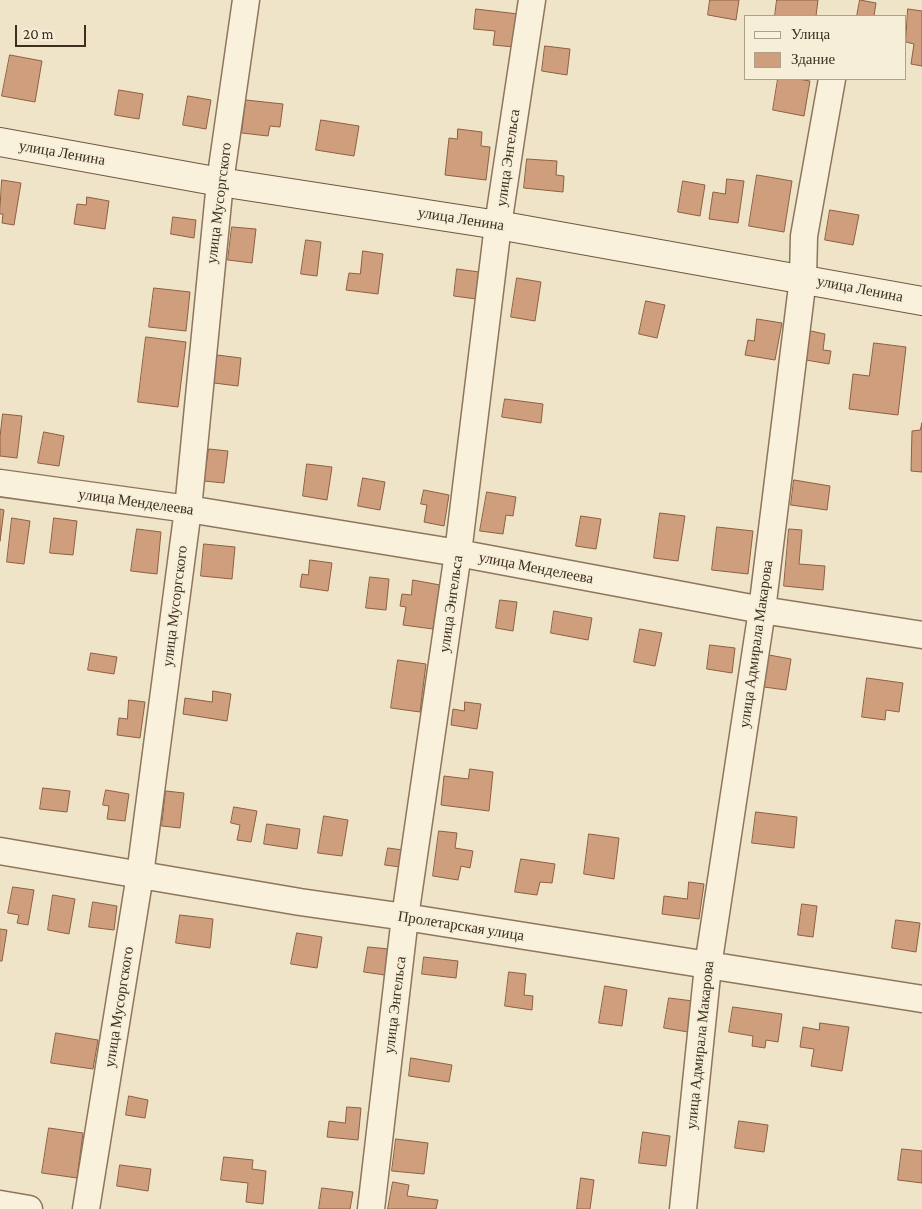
<!DOCTYPE html>
<html>
<head>
<meta charset="utf-8">
<style>
  body { margin:0 }
  #map { position:relative; width:922px; height:1209px; overflow:hidden; background:#f0e4c8; font-family:"Crimson Pro",serif }
  canvas { display:block }
  .legend { position:absolute; left:744px; top:15px; width:162px; height:65px; box-sizing:border-box; background:#f7eed8; border:1px solid #ada18e; margin:0; padding:6px 9px; list-style:none; font-size:15px; color:#3d2e20 }
  .legend li { display:flex; align-items:center; gap:10px; height:25px }
  .legend b { width:25px; border:1px solid #ada18e }
  .scale { position:absolute; left:15px; top:25px; width:71px; height:22px; box-sizing:border-box; border:2px solid #3d2e20; border-top:0; padding-left:6px; font-size:15px; line-height:18px; white-space:nowrap; color:#3d2e20; -webkit-text-stroke:4px #f7eed8; paint-order:stroke }
</style>
</head>
<body>
<div id="map">
<canvas width="922" height="1209"></canvas>
<ul class="legend">
<li><b style="height:6px;background:#faf1dc"></b>Улица</li>
<li><b style="height:14px;background:#cf9f7d"></b>Здание</li>
</ul>
<div class="scale">20 m</div>
</div>
<script>
const ctx = document.querySelector('canvas').getContext('2d');
ctx.lineJoin = 'round';
function paint(path, color) {
  ctx.fillStyle = color;
  ctx.fill(path, 'evenodd');
}
function strokePath(path, color, width, dash) {
  ctx.strokeStyle = color;
  ctx.lineWidth = width;
  ctx.lineCap = dash ? 'butt' : 'round';
  ctx.setLineDash(dash || []);
  ctx.stroke(path);
}
function write(font, color, halo, rows, align = 'center') {
  ctx.font = font + ' "Crimson Pro",serif';
  ctx.lineWidth = 4;
  ctx.setLineDash([]);
  ctx.textBaseline = 'middle';
  ctx.strokeStyle = halo;
  ctx.fillStyle = color;
  for (const [text, x, y, turn = 0] of rows) {
    ctx.save();
    ctx.translate(x, y);
    ctx.rotate((+turn || 0) * Math.PI / 180);
    ctx.textAlign = isNaN(turn) ? turn : align;
    if (halo) ctx.strokeText(text, 0, 0);
    ctx.fillText(text, 0, 0);
    ctx.restore();
  }
}
const building = new Path2D(`
  M710,0H739L736,20L708,15Z
  M777,0H818L816,16H775Z
  M860,0L876,3L874,16H857Z
  M476,9L518,14L514,47L493,45L495,31L474,29Z
  M908,9L922,11V66L911,64L914,44L906,42Z
  M545,46L570,49L567,75L542,71Z
  M10,55L42,61L35,102L2,96Z
  M778,79H798L810,81L804,116L773,110Z
  M119,90L143,94L139,119L115,115Z
  M188,96L211,100L206,129L183,125Z
  M246,100L283,104L280,127L270,126L268,136L242,133Z
  M321,120L359,126L354,156L316,150Z
  M458,129L482,132L481,146L490,147L486,180L445,175L449,138L457,139Z
  M527,159L557,161L556,175L564,176L563,192L524,188Z
  M757,175L792,181L784,232L749,226Z
  M727,179L744,181L738,223L709,219L713,192L725,194Z
  M2,180L21,183L14,225L2,223L3,214H0Z
  M683,181L705,185L700,216L678,212Z
  M87,197L109,201L105,229L74,224L77,204L86,205Z
  M830,210L859,215L853,245L825,240Z
  M173,217L196,220L194,238L171,234Z
  M232,227L256,229L252,263L228,260Z
  M306,240L321,242L317,276L301,274Z
  M363,251L383,254L378,294L346,290L349,273L360,274Z
  M457,269L479,272L476,299L454,296Z
  M517,278L541,282L535,321L511,317Z
  M154,288L190,292L186,331L149,327Z
  M646,301L665,305L657,338L639,334Z
  M757,319L782,323L775,360L745,355L748,340L754,341Z
  M811,331L825,334L823,350L831,351L829,364L806,360Z
  M146,337L186,342L178,407L138,402Z
  M874,343L906,347L898,415L849,409L853,374L869,376Z
  M217,355L241,358L238,386L214,383Z
  M505,399L543,404L541,423L502,417Z
  M3,414L22,416L17,458L0,456V437Z
  M922,423V472L911,471L912,431L920,430Z
  M44,432L64,436L59,466L38,463Z
  M209,449L228,451L224,483L204,481Z
  M307,464L332,467L327,500L303,496Z
  M363,478L385,482L380,510L358,506Z
  M794,480L830,486L827,510L791,505Z
  M424,490L449,495L444,526L424,522L427,505L421,504Z
  M487,492L516,497L513,516L506,515L503,534L480,531Z
  M0,509L4,510L0,541Z
  M660,513L685,516L678,561L654,558Z
  M581,516L601,519L596,549L576,546Z
  M12,518L30,521L24,564L7,562Z
  M54,518L77,521L73,555L50,553Z
  M717,527L753,531L748,574L712,570Z
  M137,529L161,532L157,574L131,571Z
  M789,529L802,530L799,564L825,566L823,590L784,586Z
  M204,544L235,547L232,579L201,576Z
  M310,560L332,563L328,591L300,587L302,574L308,575Z
  M370,577L389,579L386,610L366,608Z
  M413,580L440,585L433,629L403,625L406,607L400,606L402,594L411,595Z
  M500,600L517,602L513,631L496,628Z
  M554,611L592,618L588,640L551,633Z
  M640,629L662,633L655,666L634,662Z
  M710,645L735,648L732,673L707,669Z
  M91,653L117,657L114,674L88,670Z
  M769,655L791,659L786,690L764,687Z
  M398,660L426,664L420,712L391,708Z
  M867,678L903,683L899,712L886,710L885,720L862,717Z
  M213,691L231,694L227,721L183,714L185,698L212,702Z
  M129,700L145,702L140,738L117,735L119,718L127,719Z
  M465,702L481,704L477,729L451,725L453,709L464,711Z
  M470,769L493,772L489,811L441,805L444,776L468,779Z
  M43,788L70,791L67,812L40,809Z
  M106,790L129,794L125,821L107,819L109,806L103,805Z
  M166,791L184,793L180,828L162,826Z
  M234,807L257,811L251,842L237,840L240,825L231,823Z
  M756,812L797,817L794,848L752,843Z
  M324,816L348,820L342,856L318,853Z
  M267,824L300,829L297,849L264,844Z
  M439,831L457,833L455,848L473,851L470,868L461,866L458,880L433,876Z
  M589,834L619,838L614,879L584,874Z
  M388,848L403,850L400,867L385,865Z
  M521,859L555,864L552,883L540,882L537,895L515,892Z
  M689,882L704,884L699,919L662,914L664,896L687,899Z
  M13,887L34,890L28,925L17,923L19,915L8,913Z
  M53,895L75,899L69,934L48,930Z
  M93,902L117,906L114,930L89,927Z
  M802,904L817,906L813,937L798,935Z
  M180,915L213,919L210,948L176,943Z
  M896,920L920,923L916,952L892,948Z
  M0,929L7,930L2,961H0Z
  M297,933L322,937L317,968L291,964Z
  M368,947L389,949L385,975L364,972Z
  M424,957L458,961L456,978L422,974Z
  M509,972L526,974L524,995L533,996L532,1010L505,1006Z
  M605,986L627,990L622,1026L599,1023Z
  M669,998L693,1001L688,1032L664,1028Z
  M733,1007L782,1014L778,1042L766,1040L765,1048L752,1046L753,1036L729,1032Z
  M820,1023L849,1027L842,1071L811,1066L814,1049L800,1047L803,1027L819,1030Z
  M56,1033L98,1040L93,1069L51,1063Z
  M411,1058L452,1065L449,1082L409,1076Z
  M129,1096L148,1100L145,1118L126,1115Z
  M347,1107L361,1108L358,1140L327,1137L329,1121L345,1123Z
  M739,1121L768,1125L764,1152L735,1148Z
  M49,1128L83,1133L77,1178L42,1173Z
  M643,1132L670,1136L666,1166L639,1163Z
  M396,1139L428,1143L424,1174L392,1171Z
  M902,1149L922,1151V1183L898,1180Z
  M224,1157L253,1160L252,1169L266,1171L263,1204L246,1202L248,1183L221,1180Z
  M120,1165L151,1169L148,1191L117,1186Z
  M581,1178L594,1180L590,1209H577Z
  M393,1182L409,1185L407,1196L438,1200L436,1209H388Z
  M322,1188L353,1192L350,1209H319Z`);
paint(building, '#cf9f7d');
strokePath(building, '#8d5f41', 1);
const street = new Path2D(`
  M0,483L188,509L458,553L762,610L922,635
  M0,851L300,902L405,917L922,999
  M0,1204L29,1209
  M86,1209L140,875L188,509L220,182L246,0
  M371,1209L405,917L458,553L498,225L532,0
  M683,1209L708,966L762,610L803,278L804,236L832,79`);
const secondary = new Path2D(`
  M0,142L220,182L498,225L922,301`);
strokePath(street, '#8d765c', 29);
strokePath(secondary, '#6f573f', 30);
strokePath(street, '#faf1dc', 26);
strokePath(secondary, '#faf1dc', 28);
write('15px', '#3d2e20', '#f7eed8', [
  ["улица Ленина",62,153,10],
  ["улица Энгельса",508,158,-82],
  ["улица Мусоргского",219,203,-83],
  ["улица Ленина",461,219,9],
  ["улица Ленина",860,289,11],
  ["улица Менделеева",136,502,8],
  ["улица Менделеева",536,568,11],
  ["улица Энгельса",451,604,-82],
  ["улица Мусоргского",175,606,-83],
  ["улица Адмирала Макарова",756,644,-82],
  ["Пролетарская улица",461,926,9],
  ["улица Энгельса",395,1005,-83],
  ["улица Мусоргского",119,1007,-81],
  ["улица Адмирала Макарова",700,1045,-84]
]);
</script>
</body>
</html>
